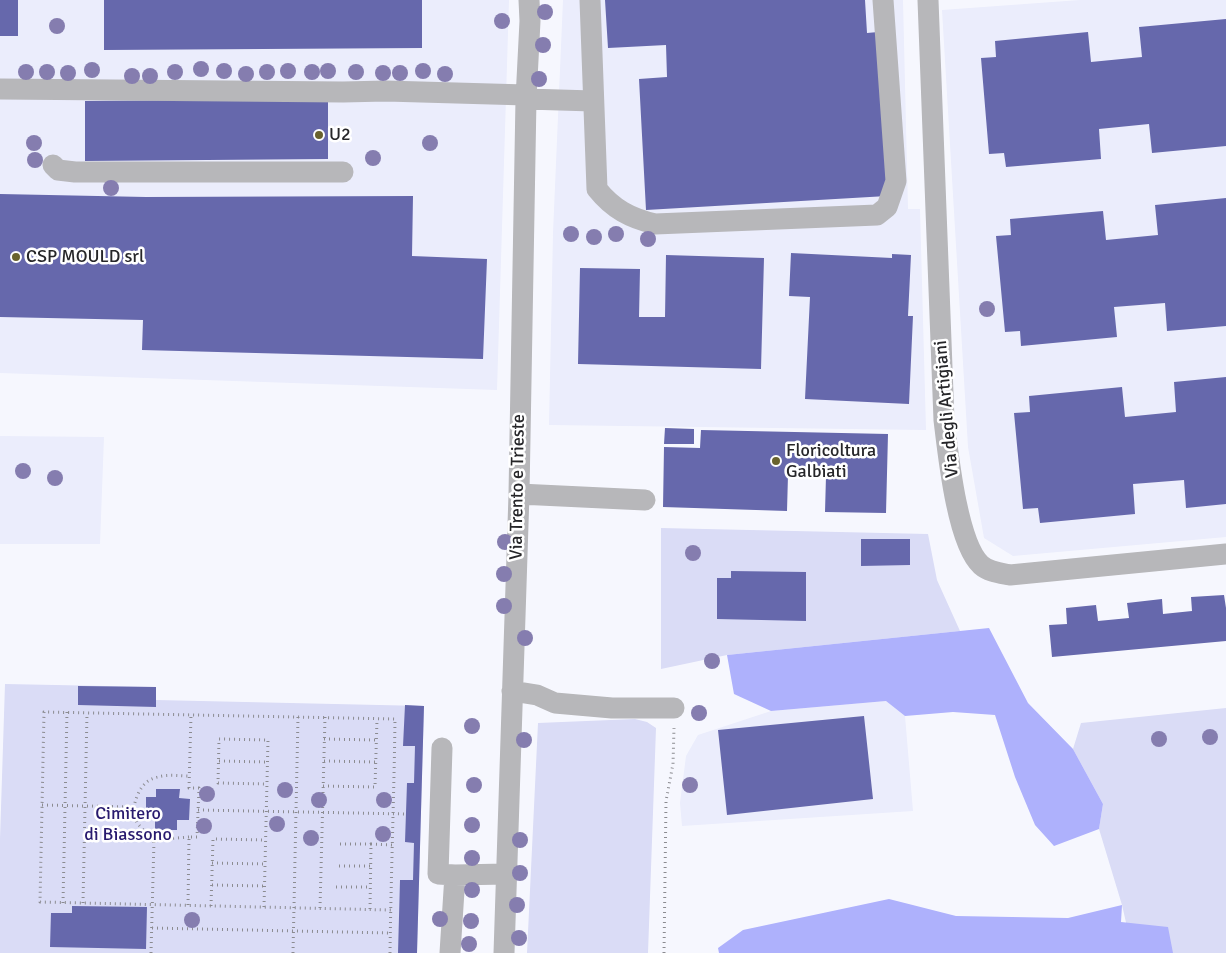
<!DOCTYPE html>
<html>
<head>
<meta charset="utf-8">
<style>
  body { margin:0 }
  canvas { display:block; background:#f6f7fe }
</style>
</head>
<body>
<canvas width="1226" height="953"></canvas>
<script>
const ctx = document.querySelector('canvas').getContext('2d');
ctx.lineJoin = 'round';
function paint(path, color) {
  ctx.fillStyle = color;
  ctx.fill(path, 'evenodd');
}
function strokePath(path, color, width, dash) {
  ctx.strokeStyle = color;
  ctx.lineWidth = width;
  ctx.lineCap = dash ? 'butt' : 'round';
  ctx.setLineDash(dash || []);
  ctx.stroke(path);
}
function write(font, color, halo, rows, align = 'center') {
  ctx.font = font + ' Signika,sans-serif';
  ctx.lineWidth = 5;
  ctx.setLineDash([]);
  ctx.textBaseline = 'middle';
  ctx.strokeStyle = halo;
  ctx.fillStyle = color;
  for (const [text, x, y, turn = 0] of rows) {
    ctx.save();
    ctx.translate(x, y);
    ctx.rotate((+turn || 0) * Math.PI / 180);
    ctx.textAlign = isNaN(turn) ? turn : align;
    if (halo) ctx.strokeText(text, 0, 0);
    ctx.fillText(text, 0, 0);
    ctx.restore();
  }
}
paint(new Path2D(`
  M0,0H509L497,390L0,373Z
  M563,0H903L908,209H920L926,430L549,425L553,233Z
  M1080,0H1226V537L1013,556L984,538L968,447L942,10Z
  M0,436L104,437L100,544H0Z
  M886,701L905,716L913,811L682,826L680,803L686,756L698,735L771,711Z`), '#ebedfc');
paint(new Path2D(`
  M661,528L928,534L937,580L960,631L727,655L661,669Z
  M5,684L156,687V700L424,706L417,953H0V839Z
  M1226,708V953H1133L1122,905L1099,829L1103,804L1073,749L1081,723Z
  M635,719L647,722L656,728L648,953H527L538,723Z`), '#dadcf6');
paint(new Path2D(`
  M989,628L1028,703L1073,749L1103,804L1099,829L1054,846L1035,825L1015,777L995,715L953,712L905,716L886,701L771,711L734,694L727,655Z
  M889,899L956,916L1068,918L1122,905L1121,922L1168,927L1173,953H719L718,948L743,930Z`), '#aeb1fc');
paint(new Path2D(`
  M0,0H18V36H0Z
  M104,0H422V48L104,50Z
  M605,0H865L867,33L878,32L887,196L646,210L639,79L667,77L666,45L608,48Z
  M1226,19V146L1152,153L1149,124L1099,129L1101,159L1006,167L1004,153L989,154L981,58L996,57L995,41L1088,32L1091,62L1142,57L1139,27Z
  M328,99V159L85,161V101Z
  M0,194L146,197L413,196L412,256L487,259L483,359L142,350L143,320L0,317Z
  M1226,198V326L1167,331L1165,303L1114,307L1117,337L1021,346L1020,331L1005,332L996,236L1011,235L1010,219L1103,211L1106,240L1158,235L1155,205Z
  M791,253L892,258V254L911,255L908,316H913L909,404L805,399L810,297L789,296Z
  M666,255L764,258L761,369L578,364L580,268L640,269L639,317H665Z
  M1226,377V504L1186,508L1184,480L1133,484L1135,514L1040,523L1038,508L1023,509L1014,413L1030,412L1029,396L1122,387L1125,417L1176,412L1174,382Z
  M665,428L694,429V444H664Z
  M701,430L888,434L886,513L825,512L826,476L788,475L787,511L663,507L664,447L700,448Z
  M861,539H910V565L861,566Z
  M731,571L806,572V621L717,619V578H731Z
  M1224,595L1226,608V641L1052,657L1049,625L1067,624L1066,608L1096,605L1098,621L1129,618L1127,603L1162,599L1163,614L1192,611L1191,597Z
  M78,686L156,687V707L78,705Z
  M405,705L424,706L417,953H398L400,880H413L414,843L405,842L407,783H414L415,746H403Z
  M864,716L873,799L727,815L718,730Z
  M156,789H180L179,798L190,799L189,820H177V830H155V819H146V797H156Z
  M72,906L147,907L146,949L50,947L51,913H72Z`), '#6668ac');
strokePath(new Path2D(`
  M324,739L376,740
  M219,761L267,762
  M324,761L376,762
  M323,786L375,787L377,719
  M42,805L132,807
  M198,810L406,814
  M189,837L154,840C136,823 128,818 138,794C142,785 148,779 158,777C167,774 180,776 189,776
  M340,844H371
  M212,863L265,864
  M339,866H371
  M212,885L265,886
  M336,887H370
  M63,903L67,712
  M83,903L87,713
  M188,905L189,837H197L199,788H189L191,715
  M211,906L213,839L266,840
  M264,907L268,740L219,739L218,783L267,784
  M320,908L325,717
  M370,909L371,844L392,845
  M152,928L390,933
  M151,953L154,840
  M293,953L298,717
  M390,953C391,875 394,797 395,719L44,712L40,902L391,910
  M664,953L666,801L673,764L674,728`), '#8b8b90', 3, [1, 4]);
strokePath(new Path2D(`
  M590,0L597,189C613,209 630,218 655,224L877,215L887,207L896,181L883,0
  M928,0L944,420C948,453 957,543 981,565C989,572 1000,573 1010,575L1226,554
  M0,89L343,92L386,91L526,95
  M526,99L593,101
  M53,165L58,170L75,172H343
  M519,494L645,500
  M512,691L537,695L555,703L612,708H674
  M442,748L438,874L455,875L450,953
  M455,875L506,874
  M504,953L519,494L526,99L530,21L529,0`), '#b7b7ba', 21);
ctx.fillStyle = '#857daf';
for (const [x, y] of [
  [545,12],
  [502,21],
  [57,26],
  [543,45],
  [201,69],
  [92,70],
  [224,71],
  [288,71],
  [328,71],
  [423,71],
  [26,72],
  [47,72],
  [175,72],
  [267,72],
  [312,72],
  [356,72],
  [68,73],
  [383,73],
  [400,73],
  [246,74],
  [445,74],
  [132,76],
  [150,76],
  [539,79],
  [34,143],
  [430,143],
  [373,158],
  [35,160],
  [111,188],
  [571,234],
  [616,234],
  [594,237],
  [648,239],
  [987,309],
  [23,471],
  [55,478],
  [505,542],
  [693,553],
  [504,574],
  [504,606],
  [525,638],
  [712,661],
  [699,713],
  [472,726],
  [1210,737],
  [1159,739],
  [524,740],
  [474,785],
  [690,785],
  [285,790],
  [207,794],
  [319,800],
  [384,800],
  [277,824],
  [472,825],
  [204,826],
  [383,834],
  [311,838],
  [520,840],
  [472,858],
  [520,873],
  [472,890],
  [517,905],
  [440,919],
  [192,920],
  [471,921],
  [519,938],
  [469,944]
]) {
  ctx.beginPath();
  ctx.arc(x, y, 8, 0, 2 * Math.PI);
  ctx.fill();
}
for (const [x, y, r, color] of [
  [319,135,5,"#69622e"],
  [16,257,5,"#69622e"],
  [776,461,5,"#69622e"]
]) {
  const dot = new Path2D();
  dot.arc(x, y, r, 0, 2 * Math.PI);
  ctx.fillStyle = color;
  ctx.fill(dot);
  strokePath(dot, '#fff', 2);
}
write('18px', '#262629', '#fff', [
  ["U2",329,135],
  ["CSP MOULD srl",26,257],
  ["Floricoltura",786,451],
  ["Galbiati",786,472]
], 'left');
write('18px', '#262629', '#fff', [
  ["Via degli Artigiani",947,409,-95],
  ["Via Trento e Trieste",518,487,-89]
]);
write('18px', '#281a6e', '#fff', [
  ["Cimitero",128,814],
  ["di Biassono",128,835]
]);
</script>
</body>
</html>
